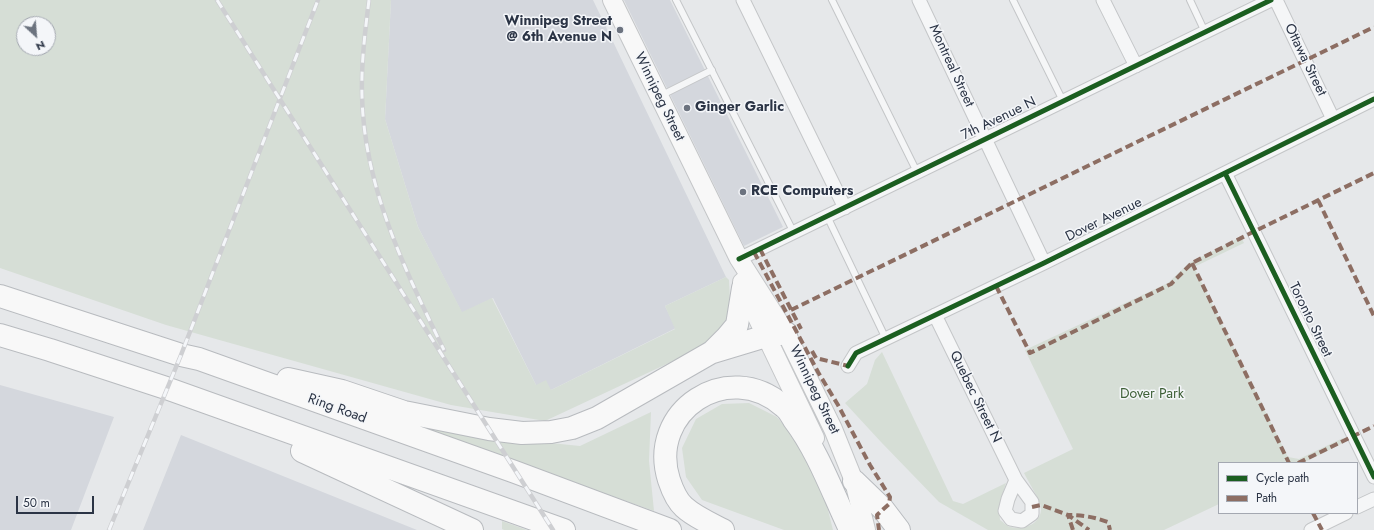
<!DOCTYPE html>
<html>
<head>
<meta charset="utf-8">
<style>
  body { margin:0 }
  #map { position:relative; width:1374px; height:530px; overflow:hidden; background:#e6e8ea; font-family:Jost,sans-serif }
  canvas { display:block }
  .legend { position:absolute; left:1218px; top:462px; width:140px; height:52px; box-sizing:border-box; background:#f4f6f9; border:1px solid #a4a8b1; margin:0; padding:5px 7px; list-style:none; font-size:12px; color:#2b3445 }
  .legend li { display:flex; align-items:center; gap:8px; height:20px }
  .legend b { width:20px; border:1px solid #a4a8b1 }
  .north { position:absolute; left:16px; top:16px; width:40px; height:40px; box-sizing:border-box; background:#f4f6f9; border:1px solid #a4a8b1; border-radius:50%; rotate:154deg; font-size:11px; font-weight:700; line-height:16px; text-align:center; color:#2b3445 }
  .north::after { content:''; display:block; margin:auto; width:14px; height:18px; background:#6c737f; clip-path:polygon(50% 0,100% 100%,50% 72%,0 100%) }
  .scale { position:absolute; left:16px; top:496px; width:78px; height:18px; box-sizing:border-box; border:2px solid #2b3445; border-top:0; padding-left:5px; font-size:12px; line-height:14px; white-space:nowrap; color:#2b3445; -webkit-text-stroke:3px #f4f6f9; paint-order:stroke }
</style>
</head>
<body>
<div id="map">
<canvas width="1374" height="530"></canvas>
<ul class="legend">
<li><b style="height:5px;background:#1b5e20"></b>Cycle path</li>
<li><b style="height:5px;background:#8d6e63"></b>Path</li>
</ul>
<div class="north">N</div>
<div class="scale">50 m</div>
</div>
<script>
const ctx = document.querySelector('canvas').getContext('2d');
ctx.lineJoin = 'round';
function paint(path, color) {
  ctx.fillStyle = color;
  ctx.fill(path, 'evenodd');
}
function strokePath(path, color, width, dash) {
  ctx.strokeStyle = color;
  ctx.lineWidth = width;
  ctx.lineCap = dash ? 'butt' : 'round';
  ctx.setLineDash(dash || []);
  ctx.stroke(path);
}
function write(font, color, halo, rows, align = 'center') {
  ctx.font = font + ' Jost,sans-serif';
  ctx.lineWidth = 3;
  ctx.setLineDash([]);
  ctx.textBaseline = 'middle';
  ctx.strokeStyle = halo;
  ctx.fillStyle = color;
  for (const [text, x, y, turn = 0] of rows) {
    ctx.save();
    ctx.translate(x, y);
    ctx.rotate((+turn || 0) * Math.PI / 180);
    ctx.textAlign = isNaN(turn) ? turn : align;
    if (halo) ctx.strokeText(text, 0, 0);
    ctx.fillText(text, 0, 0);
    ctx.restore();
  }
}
paint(new Path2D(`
  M391,0H593L726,277L665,306L676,328L551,390L536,385L493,298L462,313L418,227L385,119Z
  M624,0H670L783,227L744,246Z
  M0,385L114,417L71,530H0Z
  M181,435L417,530H143Z`), '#d4d7dd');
paint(new Path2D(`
  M0,0H391L385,119L418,227L462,312L492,298L536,385L546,380L551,390L675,329L665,306L726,277L729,280L731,319L703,347L545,421L451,405L166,325L0,268ZM24,24H48V48H24Z
  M1241,237L1244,243L1194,267L1288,457L1299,459L1343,438L1345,442L1303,463H1219V504L1164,530H988L939,502L881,442L845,403L867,384L875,360L882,352L953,501L963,504L1006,483L999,506L1000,520C1003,522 1007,526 1010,527C1025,530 1042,524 1041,507C1040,500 1028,481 1024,473L1073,449L1025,350L1168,283L1189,263Z
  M749,403L777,417L804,449L822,486L833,530H784L702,500L686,477L682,448L696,419L722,404Z
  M651,412L649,461L654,511L421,428L417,422L482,436L580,446Z
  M502,521L527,530H504L502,529Z`), '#d6ded6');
const service = new Path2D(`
  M676,0L794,233
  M832,0L917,172
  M1013,0L1063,101
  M1190,0L1205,32
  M660,96L712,70
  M827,216L886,339`);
const minor = new Path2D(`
  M743,0L845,208
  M919,0L1044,263
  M1103,0L1136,66
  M1276,0L1333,119
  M1225,173L1374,477
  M739,259L1271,0
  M935,315L1016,480L1032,502V514L1022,521L1011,519L1005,511L1008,499L1016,480
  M848,366L856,353L1044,263L1374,99
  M1357,507L1374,499
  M1311,530L1346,513`);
const secondary = new Path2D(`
  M612,0L739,259L786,333L833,429L854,481L866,530
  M742,282L743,288L815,438`);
const motorway = new Path2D(`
  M0,296L181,355L199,359L515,472L670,530
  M0,335L50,350L166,388L564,530
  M713,352L766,336L786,333
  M288,379L342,391L404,412L489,429L522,433L551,432L572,428L597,418L712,352L727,337L737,325L743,288
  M302,451L472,530
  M854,481L883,509L899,530
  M723,530C709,523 695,517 684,507C676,500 672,489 669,480C647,411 728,358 783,406C788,409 791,415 794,420C817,450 832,491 848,525`);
strokePath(service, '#c4c6c8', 8);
strokePath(minor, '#c4c6c8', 15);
strokePath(secondary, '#c4c6c8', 20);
strokePath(motorway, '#b8bbbf', 24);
strokePath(service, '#f5f6f7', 6);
strokePath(minor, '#f5f6f7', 13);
strokePath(secondary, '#f8f8f8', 18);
strokePath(motorway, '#f8f8f8', 22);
const rail = new Path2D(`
  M217,0L553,530
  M369,0C365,32 361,64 362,96C364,187 405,270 444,350
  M109,530L181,355L318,0`);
strokePath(rail, '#cecfd2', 4.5);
strokePath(rail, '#f4f6f9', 3, [9]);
strokePath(new Path2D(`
  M1318,200L1374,316
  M760,249L801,329
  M754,252L818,372L838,405L870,465L890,497L889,504L877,515L879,530
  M1192,263L1289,463
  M996,286L1030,353L1171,284L1192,263L1253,232L1374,173
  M791,310L1374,27
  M812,351L816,358L848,366
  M1298,463L1374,426
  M1032,507L1041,505L1068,515L1089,530
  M1313,513L1322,530
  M1073,530L1068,515C1082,515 1094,517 1108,522L1110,530`), '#8d6e63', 4, [8, 4]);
strokePath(new Path2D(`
  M1225,173L1374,477
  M739,259L1271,0
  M848,366L856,353L1044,263L1374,99`), '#1b5e20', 5);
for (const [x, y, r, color] of [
  [620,30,4,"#6c737f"],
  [687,108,4,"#6c737f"],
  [743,192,4,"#6c737f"]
]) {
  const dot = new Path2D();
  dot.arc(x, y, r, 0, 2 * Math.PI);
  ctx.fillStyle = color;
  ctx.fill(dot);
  strokePath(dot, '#f4f6f9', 1.5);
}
write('bold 14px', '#2b3445', '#f4f6f9', [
  ["Winnipeg Street",612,22,"right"],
  ["@ 6th Avenue N",612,38,"right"],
  ["Ginger Garlic",695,108],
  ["RCE Computers",751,192]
], 'left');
write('14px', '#2b3445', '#f4f6f9', [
  ["Ottawa Street",1305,60,64],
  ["Montreal Street",951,66,65],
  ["Winnipeg Street",659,97,64],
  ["7th Avenue N",999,119,-26],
  ["Dover Avenue",1104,220,-26],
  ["Toronto Street",1310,320,64],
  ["Winnipeg Street",814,390,64],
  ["Quebec Street N",975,397,64],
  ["Ring Road",337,409,20]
]);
write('14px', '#3f6138', '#f4f6f9', [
  ["Dover Park",1152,395]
]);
</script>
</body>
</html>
